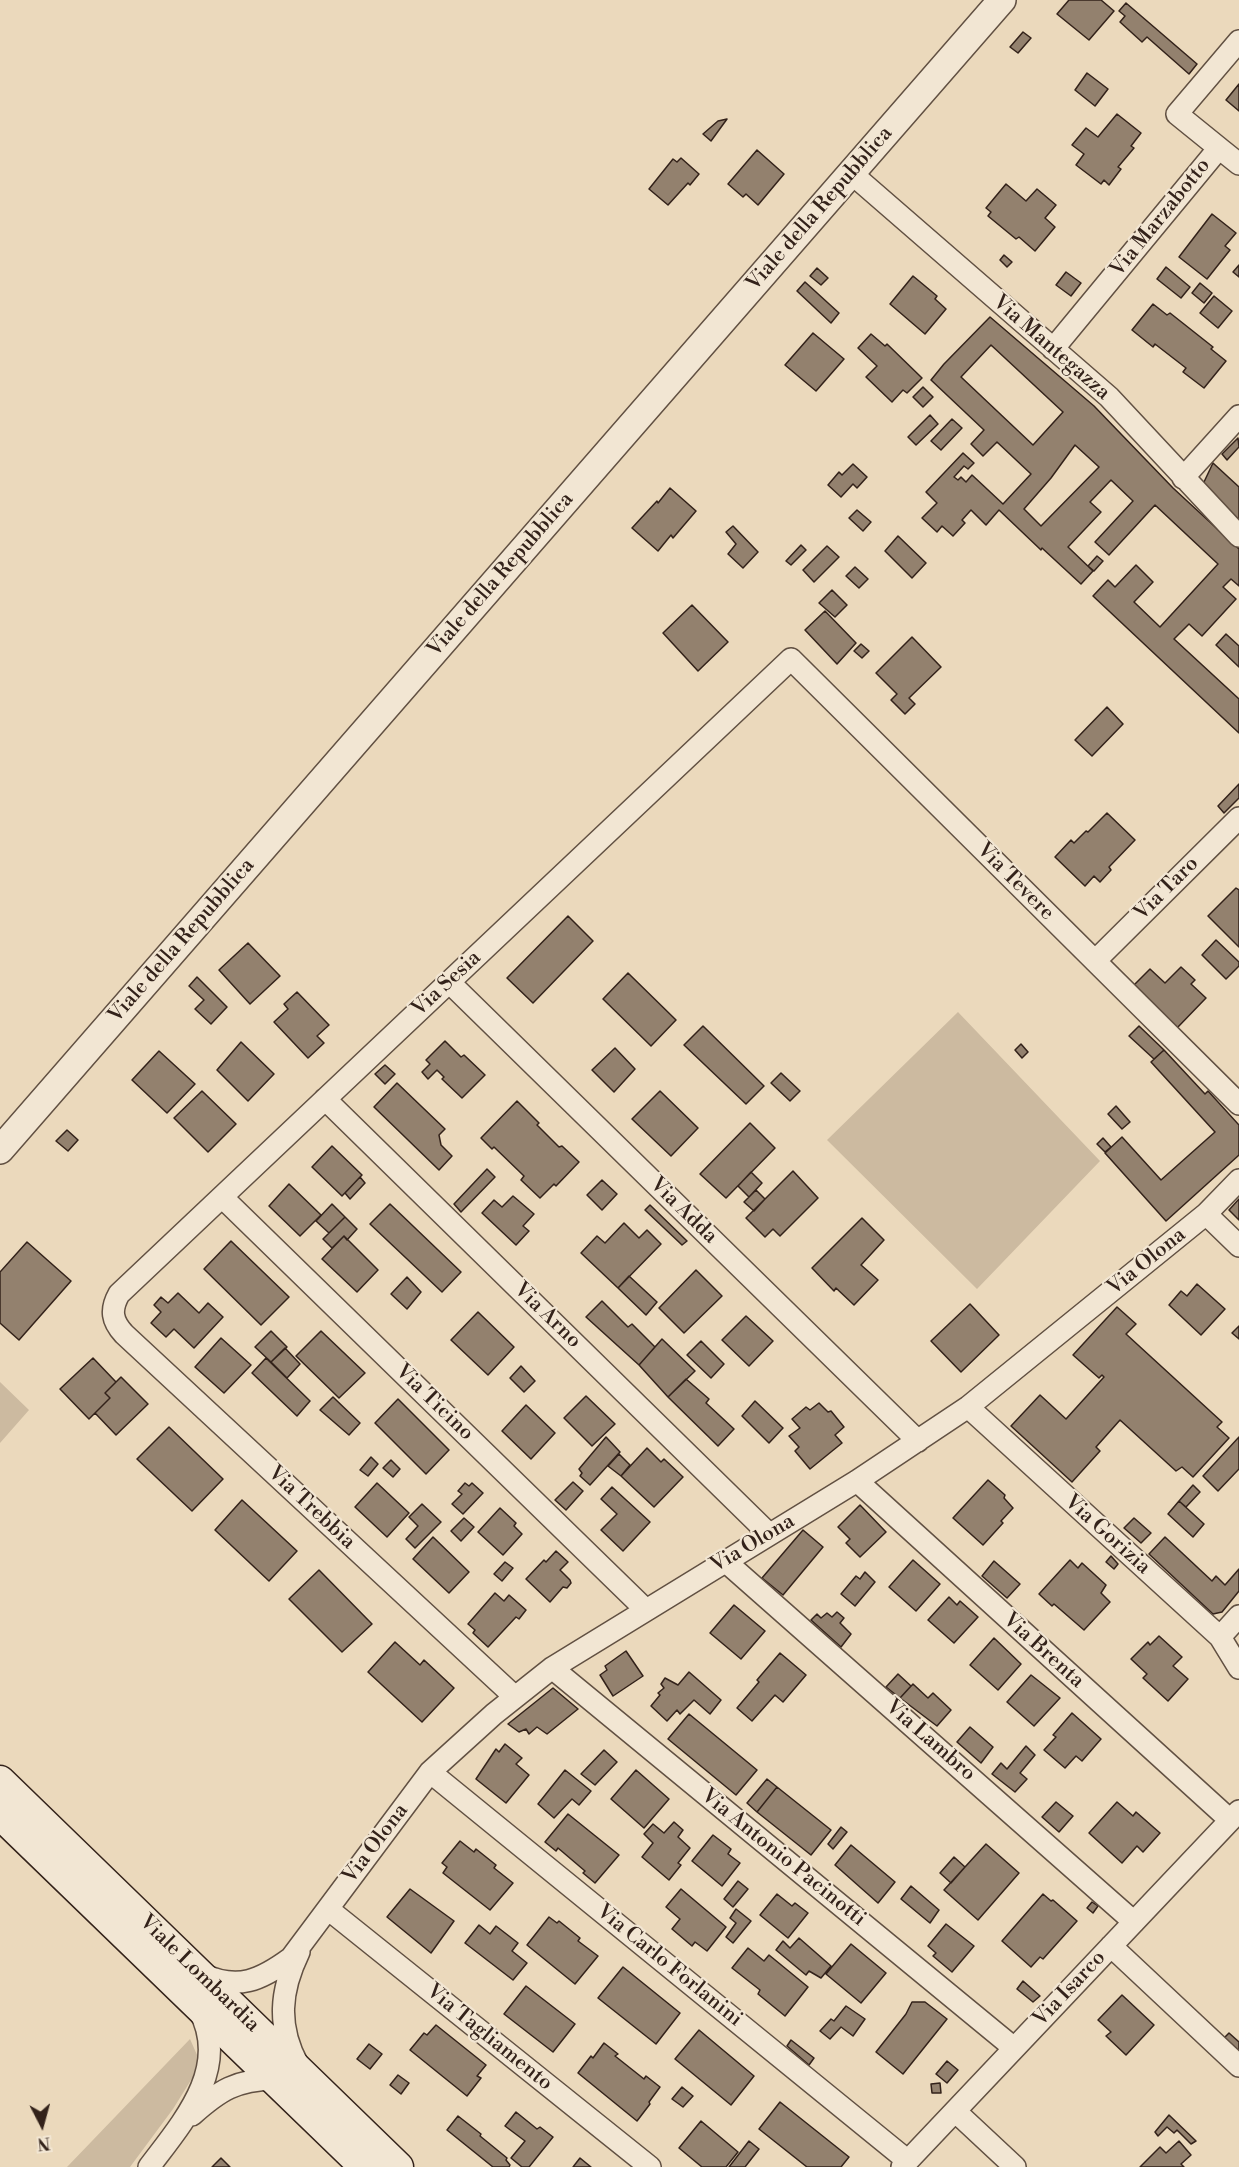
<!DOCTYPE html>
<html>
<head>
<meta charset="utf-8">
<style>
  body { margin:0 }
  #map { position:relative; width:1239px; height:2167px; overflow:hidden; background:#ebd9bc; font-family:"Libre Bodoni",serif }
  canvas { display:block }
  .north { position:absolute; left:12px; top:2095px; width:60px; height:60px; -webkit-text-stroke:4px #f2e6d3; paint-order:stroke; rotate:174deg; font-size:16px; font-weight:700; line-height:24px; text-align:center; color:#33221a }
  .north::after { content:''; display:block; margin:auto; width:21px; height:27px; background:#33221a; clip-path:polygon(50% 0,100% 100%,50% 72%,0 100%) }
</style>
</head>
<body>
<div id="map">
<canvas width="1239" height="2167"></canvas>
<div class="north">N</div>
</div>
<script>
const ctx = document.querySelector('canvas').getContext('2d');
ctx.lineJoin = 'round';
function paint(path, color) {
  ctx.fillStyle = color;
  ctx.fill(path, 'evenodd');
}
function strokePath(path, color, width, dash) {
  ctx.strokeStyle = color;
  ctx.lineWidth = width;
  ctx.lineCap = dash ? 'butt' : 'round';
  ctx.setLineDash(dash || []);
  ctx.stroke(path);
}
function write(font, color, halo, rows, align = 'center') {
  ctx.font = font + ' "Libre Bodoni",serif';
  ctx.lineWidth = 4.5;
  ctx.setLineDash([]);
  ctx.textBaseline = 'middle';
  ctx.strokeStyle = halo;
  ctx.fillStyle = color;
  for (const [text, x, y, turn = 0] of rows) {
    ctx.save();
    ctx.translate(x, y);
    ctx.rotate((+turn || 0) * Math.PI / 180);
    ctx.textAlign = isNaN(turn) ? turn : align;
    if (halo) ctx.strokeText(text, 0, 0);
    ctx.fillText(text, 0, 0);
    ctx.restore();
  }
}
paint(new Path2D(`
  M958,1012L1100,1161L977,1289L827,1140Z
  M0,1382L29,1410L0,1443Z
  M190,2039L201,2064L173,2109L130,2167H67Z`), '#ccbaa0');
const building = new Path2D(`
  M1069,0H1101L1114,11L1089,40L1057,14Z
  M1126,3L1197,64L1189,74L1147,37L1142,42L1120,22L1125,16L1119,11Z
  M1023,32L1031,38L1018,53L1010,47Z
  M1087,73L1108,89L1095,106L1075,90Z
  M1239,84V111L1226,100Z
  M1117,114L1141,133L1131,146L1134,148L1118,167L1121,169L1109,185L1104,180L1101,184L1076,165L1084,154L1072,145L1086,128L1098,137Z
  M727,119L711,141L703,134L718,121Z
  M757,150L784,174L758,205L746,194L743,197L728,184Z
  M681,158L699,174L690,185L688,183L668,205L649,189L673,159L677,162Z
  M1006,184L1026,201L1037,189L1056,205L1045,218L1055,227L1035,251L1019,237L1016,239L988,216L991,212L986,208Z
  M1212,214L1236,233L1225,246L1230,250L1207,279L1179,257Z
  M1004,255L1012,262L1007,267L1000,260Z
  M1239,265V277L1233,272Z
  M1166,267L1190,287L1181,298L1157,279Z
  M817,268L828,278L821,285L810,276Z
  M1066,272L1081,283L1071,296L1056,285Z
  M913,276L937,296L935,299L946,309L925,334L890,304Z
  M805,282L839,313L831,323L797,291Z
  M1200,283L1212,293L1204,303L1192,293Z
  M1214,296L1232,311L1218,328L1200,313Z
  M1153,304L1167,315L1170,313L1213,347L1211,349L1226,361L1204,388L1183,372L1186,368L1155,344L1153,347L1132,330Z
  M990,317L1094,406L1173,488L1239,549V586L1231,579L1223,587L1236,599L1202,636L1189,624L1174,639L1239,699V733L1093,596L1108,580L1115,587L1136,565L1153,582L1134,602L1160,627L1218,564L1155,505L1109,555L1095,542L1133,501L1111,480L1090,502L1101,512L1068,547L1093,571L1081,584L1042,548L1041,550L999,510L986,525L971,510L962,520L965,523L953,536L942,526L937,532L922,518L937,503L926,492L963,453L974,463L968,469L964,466L954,477L958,480L961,477L966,482L972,475L1003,504L1031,474L997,442L983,456L971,444L984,430L931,380L944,364ZM991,345L1063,412L1033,445L961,377ZM1075,445L1099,467L1041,526L1024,509L1051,478Z
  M813,333L844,359L816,391L785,365Z
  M871,334L885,346L887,344L922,378L907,393L903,390L892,402L866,377L877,366L858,348Z
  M923,387L933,397L923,407L913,397Z
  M930,415L938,424L916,445L908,437Z
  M952,419L962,428L941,450L931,441Z
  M1238,438L1239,447L1227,460L1222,454Z
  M1213,463L1239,487V520L1205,487L1204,482Z
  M853,464L867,477L857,488L853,484L841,497L828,485L839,472L842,475Z
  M670,488L696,511L673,538L671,535L658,551L632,528L657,501L658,503Z
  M857,510L871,522L863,531L849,518Z
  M733,526L758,552L743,568L728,554L736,544L726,532Z
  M898,536L926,563L912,578L885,551Z
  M801,545L806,550L791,565L786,561Z
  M827,546L839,557L814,582L803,570Z
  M1097,556L1103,561L1094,571L1088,566Z
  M855,567L868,579L859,588L846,576Z
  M832,590L847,605L835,617L819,603Z
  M692,605L728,642L698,671L663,633Z
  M825,611L856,643L837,664L805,630Z
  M1226,634L1239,646V667L1216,645Z
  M912,637L941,667L909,698L915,704L905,714L891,700L897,694L876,673Z
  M861,644L869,651L862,658L854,651Z
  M1107,707L1123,724L1092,756L1075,740Z
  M1239,784V798L1224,813L1218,806Z
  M1107,813L1135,840L1109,867L1111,870L1100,882L1094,876L1085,886L1055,857L1071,840L1074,843L1086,831L1088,832Z
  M1236,888L1239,890V947L1208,916Z
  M568,916L593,941L533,1003L507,978Z
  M1216,940L1239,962V966L1226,979L1202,955Z
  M248,943L280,976L250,1004L219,970Z
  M1181,967L1195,980L1191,984L1206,998L1177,1028L1134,985L1150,969L1165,983Z
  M628,973L676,1020L651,1046L603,999Z
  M197,977L227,1007L211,1024L195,1009L204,1000L189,986Z
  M297,992L329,1025L317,1036L324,1043L308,1058L274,1022L288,1009L284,1004Z
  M703,1026L764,1086L746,1104L684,1045Z
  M1139,1026L1164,1050L1154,1059L1129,1036Z
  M445,1041L461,1057L464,1055L485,1075L462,1098L442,1079L444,1077L437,1070L428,1079L422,1072L430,1064L426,1060Z
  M241,1042L274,1074L248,1101L217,1070Z
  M1021,1044L1028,1052L1022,1058L1015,1050Z
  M615,1048L635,1069L614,1092L592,1070Z
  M1164,1050L1205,1094L1208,1091L1239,1125V1155L1166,1221L1105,1153L1122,1137L1161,1180L1215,1132L1151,1062Z
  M159,1051L195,1084L167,1113L132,1080Z
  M385,1065L395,1074L385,1084L375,1074Z
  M781,1073L800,1091L790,1101L771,1083Z
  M397,1083L445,1129L439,1135L441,1145L452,1156L439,1170L374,1107Z
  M202,1091L236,1124L208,1152L174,1118Z
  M660,1091L698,1128L671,1156L632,1119Z
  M517,1101L539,1123L537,1125L559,1147L562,1146L579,1162L556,1186L554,1184L540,1198L521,1180L524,1176L494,1147L492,1149L481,1138Z
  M1116,1106L1130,1122L1122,1129L1108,1114Z
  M750,1123L775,1148L726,1198L700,1174Z
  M67,1130L78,1140L68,1151L56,1141Z
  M1103,1138L1111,1147L1105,1152L1097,1144Z
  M332,1146L362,1175L342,1196L312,1167Z
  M487,1169L495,1177L461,1212L454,1204Z
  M793,1171L818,1198L780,1236L773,1229L765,1237L746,1218Z
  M751,1172L762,1183L749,1197L738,1186Z
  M360,1177L365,1183L350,1199L345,1193Z
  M602,1180L617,1194L602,1210L587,1195Z
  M289,1184L321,1215L300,1236L269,1206Z
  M756,1190L765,1199L754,1211L744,1202Z
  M513,1196L534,1214L523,1226L529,1231L516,1245L482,1213L494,1200L502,1207Z
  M1239,1199V1220L1229,1210Z
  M332,1204L345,1217L329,1233L316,1221Z
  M390,1204L461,1272L442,1292L370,1224Z
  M650,1205L687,1241L682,1245L645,1210Z
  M345,1217L357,1229L347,1240L344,1236L332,1248L323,1239Z
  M862,1218L884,1240L861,1265L878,1280L854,1305L836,1288L834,1291L812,1268Z
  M624,1223L639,1238L647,1230L661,1244L618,1288L581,1253L597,1236L605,1243Z
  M344,1236L378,1270L357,1292L322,1259Z
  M231,1241L289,1297L261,1325L204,1269Z
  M27,1242L71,1281L19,1340L0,1323V1272Z
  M696,1270L722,1296L684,1333L659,1308Z
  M629,1276L657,1302L646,1315L618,1288Z
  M407,1277L421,1292L407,1309L391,1294Z
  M1197,1284L1225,1309L1201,1335L1169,1305L1181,1291L1187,1296Z
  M178,1293L199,1313L208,1303L223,1317L194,1348L174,1329L166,1337L151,1323L161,1312L154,1305L161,1297L168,1303Z
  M602,1301L628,1327L632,1324L655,1347L639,1365L586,1317Z
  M970,1304L999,1335L961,1372L931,1341Z
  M1117,1307L1136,1324L1126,1334L1222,1422L1217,1427L1229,1438L1193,1477L1182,1467L1176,1471L1120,1420L1096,1447L1100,1451L1072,1482L1011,1426L1040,1395L1066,1419L1104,1377L1102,1375L1099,1378L1073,1355Z
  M478,1312L514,1347L488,1375L451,1340Z
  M746,1316L773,1341L749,1366L722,1340Z
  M1239,1326V1339L1232,1333Z
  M271,1331L287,1347L271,1362L255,1347Z
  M321,1331L365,1373L339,1398L296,1356Z
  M221,1338L251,1365L224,1393L195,1367Z
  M662,1339L695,1371L668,1397L639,1365Z
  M701,1341L724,1364L711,1378L687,1355Z
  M285,1348L300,1364L287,1378L271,1362Z
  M93,1358L116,1382L105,1393L110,1398L89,1419L60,1389Z
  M266,1358L310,1401L297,1416L252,1373Z
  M521,1366L535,1381L524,1392L510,1378Z
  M121,1377L148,1404L116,1435L95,1413L110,1398L105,1393Z
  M686,1379L709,1399L706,1403L734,1429L718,1446L668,1397Z
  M586,1396L615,1424L592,1446L564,1418Z
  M333,1397L360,1423L349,1435L320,1410Z
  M398,1399L449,1450L426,1474L375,1423Z
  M755,1401L783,1428L769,1443L742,1416Z
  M819,1403L828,1412L831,1411L844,1427L835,1435L842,1443L810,1469L795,1451L799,1447L789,1436L800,1428L792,1419L806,1407L810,1410Z
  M526,1405L555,1433L531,1459L502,1431Z
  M169,1427L223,1479L192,1511L137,1459Z
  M606,1437L620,1452L590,1485L580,1476L582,1473L579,1469Z
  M1239,1437V1469L1218,1491L1203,1476Z
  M647,1448L661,1462L664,1459L683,1477L654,1507L621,1476Z
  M619,1454L630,1465L621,1476L608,1466Z
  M371,1457L378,1464L368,1476L360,1470Z
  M391,1460L400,1469L393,1477L383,1468Z
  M988,1480L1005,1495L1004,1498L1013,1508L1001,1521L1003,1523L983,1545L953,1518Z
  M573,1482L583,1491L566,1510L555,1500Z
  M377,1483L409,1513L387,1537L355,1507Z
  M465,1483L469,1486L472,1483L483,1493L463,1514L452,1504L462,1494L458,1491Z
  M1193,1485L1200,1492L1186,1507L1179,1501Z
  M612,1487L650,1522L623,1551L601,1530L617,1514L601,1499Z
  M242,1500L297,1551L269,1581L215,1530Z
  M1179,1501L1204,1524L1193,1537L1168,1514Z
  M422,1504L441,1522L415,1548L406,1539L418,1526L409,1517Z
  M860,1505L886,1532L860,1557L846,1543L850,1539L838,1527Z
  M500,1508L516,1523L514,1526L522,1534L503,1555L478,1532Z
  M464,1518L474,1527L461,1541L451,1531Z
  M1134,1518L1151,1533L1141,1543L1124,1528Z
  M803,1530L823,1547L783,1595L762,1578Z
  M433,1537L469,1572L449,1593L413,1559Z
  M1165,1537L1212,1581L1216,1576L1225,1585L1239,1569V1591L1222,1612L1213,1614L1149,1554Z
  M556,1551L568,1562L560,1570L570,1580L571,1583L567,1588L563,1587L550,1602L526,1579L544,1560L546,1562Z
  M1111,1556L1118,1564L1114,1569L1106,1562Z
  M913,1560L940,1584L916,1611L889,1587Z
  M1070,1560L1078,1568L1082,1563L1106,1585L1101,1593L1110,1602L1084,1630L1054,1604L1052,1606L1039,1594Z
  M994,1561L1020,1584L1007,1598L982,1576Z
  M505,1562L513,1568L502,1581L494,1574Z
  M319,1570L372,1624L342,1652L289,1599Z
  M865,1572L875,1582L855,1606L841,1594L856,1576L860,1579Z
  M495,1593L504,1601L509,1595L526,1610L519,1619L516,1617L488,1647L473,1633L475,1630L468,1624Z
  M949,1597L957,1605L960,1601L978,1617L954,1643L928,1620Z
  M734,1605L765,1631L741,1659L710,1633Z
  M837,1612L844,1618L840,1623L851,1634L841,1647L811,1620L817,1614L821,1618L827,1613L832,1617Z
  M1159,1636L1182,1657L1173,1666L1188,1679L1168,1701L1143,1678L1147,1674L1131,1659L1148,1642L1150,1645Z
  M994,1638L1021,1664L998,1690L970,1665Z
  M395,1642L420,1665L424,1660L454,1688L422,1722L368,1672Z
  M626,1651L643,1676L613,1696L600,1675L607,1670L605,1666Z
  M780,1653L806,1675L783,1702L775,1695L752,1721L737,1708L759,1682L757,1680Z
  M689,1672L721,1700L710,1714L694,1700L680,1714L677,1710L667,1721L651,1706L660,1695L658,1693L664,1688L661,1684L665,1678L678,1685Z
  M898,1674L911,1686L900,1698L886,1687Z
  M1031,1675L1060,1698L1034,1726L1007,1702Z
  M913,1684L928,1698L933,1693L951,1710L937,1726L900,1698Z
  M553,1688L578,1709L547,1734L537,1727L529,1734L526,1729L519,1732L508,1724Z
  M1072,1713L1101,1739L1082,1761L1076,1756L1065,1768L1044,1750L1056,1737L1053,1735Z
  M689,1714L757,1770L736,1795L668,1739Z
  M970,1727L993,1747L981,1763L957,1742Z
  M505,1744L522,1758L516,1764L529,1775L506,1803L476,1779L496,1749L499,1752Z
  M1026,1746L1035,1755L1020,1773L1027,1779L1015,1792L992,1774L1001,1763L1007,1769Z
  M604,1750L617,1762L595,1785L581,1774Z
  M565,1770L591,1791L579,1805L572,1799L554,1818L538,1804Z
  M636,1770L669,1799L644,1828L611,1799Z
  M767,1779L777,1787L757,1812L747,1803Z
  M777,1787L831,1830L811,1855L757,1812Z
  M1056,1802L1073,1816L1059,1832L1042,1817Z
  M1117,1802L1133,1816L1136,1812L1160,1833L1143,1852L1137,1846L1122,1863L1089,1833Z
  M568,1814L619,1855L595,1883L583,1873L585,1871L558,1848L556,1851L545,1842Z
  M674,1822L683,1830L678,1837L690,1848L678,1863L681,1865L669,1880L642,1857L653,1843L644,1834L653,1824L664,1833Z
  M841,1827L847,1832L833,1849L828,1844Z
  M713,1835L731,1849L728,1854L740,1863L722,1886L692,1861Z
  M460,1841L474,1852L476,1849L496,1865L494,1868L513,1883L490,1910L443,1873L447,1867L442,1863Z
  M986,1844L1019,1873L978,1920L944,1890Z
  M851,1845L895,1882L878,1903L835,1865Z
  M954,1857L965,1867L951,1883L940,1873Z
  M738,1881L748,1889L733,1907L724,1899Z
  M911,1886L939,1910L930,1923L901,1899Z
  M410,1889L454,1921L431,1953L387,1917Z
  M681,1889L726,1927L707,1951L695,1942L692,1946L672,1929L680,1919L666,1907Z
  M777,1894L792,1906L795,1903L808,1913L788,1938L760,1915Z
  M1043,1894L1051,1901L1053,1900L1077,1921L1043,1959L1040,1957L1031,1967L1002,1941Z
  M1092,1902L1098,1906L1093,1913L1087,1908Z
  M736,1909L751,1921L733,1943L726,1937L736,1923L730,1918Z
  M549,1917L557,1923L559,1921L580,1938L578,1941L598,1956L575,1984L527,1945Z
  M946,1924L974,1946L952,1972L933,1956L936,1953L928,1946Z
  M479,1925L490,1934L496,1926L518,1943L512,1951L527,1963L513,1980L465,1943Z
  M799,1938L831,1966L821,1978L809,1971L806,1975L776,1950L783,1941L790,1948Z
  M851,1944L886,1973L861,2003L826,1974Z
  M748,1948L764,1961L769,1955L808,1987L785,2016L758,1994L760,1990L732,1968Z
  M623,1967L680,2013L656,2044L598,1998Z
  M1023,1981L1040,1996L1033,2002L1017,1989Z
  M526,1986L575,2024L553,2052L504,2014Z
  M1122,1995L1154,2025L1126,2055L1106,2036L1111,2032L1098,2020Z
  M912,2002H925L947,2019L903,2074L876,2052L906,2014Z
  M846,2006L865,2019L853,2036L841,2027L830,2039L820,2031L831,2019L834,2021Z
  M436,2025L486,2065L477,2076L481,2078L467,2096L410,2050L424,2033L427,2035Z
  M699,2030L754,2076L731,2105L675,2059Z
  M1229,2033L1239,2042V2057L1221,2041Z
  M791,2040L814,2058L809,2065L787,2046Z
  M604,2043L618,2054L615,2056L644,2079L646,2076L660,2087L649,2102L650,2104L637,2121L578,2073L591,2056L593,2058Z
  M369,2044L382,2054L370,2069L357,2059Z
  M947,2061L958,2070L947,2083L936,2074Z
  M398,2075L409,2083L401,2094L390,2085Z
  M940,2083L941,2093H932L931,2084Z
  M682,2087L693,2096L683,2107L672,2099Z
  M780,2102L849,2157L841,2167H807L759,2129Z
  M516,2112L537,2129L540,2127L553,2137L529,2167H522L511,2158L525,2141L505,2126Z
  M1169,2115L1196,2141L1191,2144L1177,2130L1174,2133L1167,2127L1158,2136L1155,2132Z
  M458,2116L481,2134L480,2136L507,2158L506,2160L510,2165L509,2167H493L447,2130Z
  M701,2121L738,2152L726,2167H702L679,2148Z
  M749,2141L759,2149L745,2167H729Z
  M1179,2141L1191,2155L1181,2164L1184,2167H1140L1160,2147L1166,2153Z
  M221,2158L230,2167H212Z
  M580,2158L591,2167H573Z`);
paint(building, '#93816e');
strokePath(building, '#33221a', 1.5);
const minor = new Path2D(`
  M1219,148L1239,164
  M851,173L1109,397L1239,536
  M1053,349L1219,148L1177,114L1239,41
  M1183,478L1239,416
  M1095,961L1239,818
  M449,982L918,1441
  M325,1099L769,1534
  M222,1197L646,1610
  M1206,1214L1239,1246
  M968,1407L1220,1637L1239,1668
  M857,1481L1230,1820
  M725,1561L1134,1922
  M1220,1637L1239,1616
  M552,1668L1014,2048
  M515,1697L124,1334C112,1321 110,1310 119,1294L791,659L1239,1104
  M430,1772L908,2161
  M328,1909L650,2167
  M1111,1946L1239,2066
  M202,1974C238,1991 261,1980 291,1958L430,1772L494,1714L552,1668L857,1481L968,1407L1206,1214L1239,1180
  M298,2065C277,2026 280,1991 299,1952
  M955,2111L1015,2167
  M192,2115C220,2090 236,2080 274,2079
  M149,2167C183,2122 231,2068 199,2010
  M902,2167L1239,1811`);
const tertiary = new Path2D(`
  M0,1150L1002,0`);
const secondary = new Path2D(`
  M0,1781L398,2167
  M0,1814L365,2167`);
strokePath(minor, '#615042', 24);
strokePath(tertiary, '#615042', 30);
strokePath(secondary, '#33221a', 33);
strokePath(minor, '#f2e6d3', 21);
strokePath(tertiary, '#f2e6d3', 27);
strokePath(secondary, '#f2e6d3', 30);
write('21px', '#33221a', '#f2e6d3', [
  ["Viale della Repubblica",820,209,-49],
  ["Via Marzabotto",1161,218,-51],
  ["Via Mantegazza",1051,348,41],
  ["Viale della Repubblica",501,575,-49],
  ["Via Tevere",1015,882,45],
  ["Via Taro",1167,889,-45],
  ["Viale della Repubblica",182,941,-49],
  ["Via Sesia",447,984,-43],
  ["Via Adda",683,1211,44],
  ["Via Olona",1147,1262,-39],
  ["Via Arno",547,1316,44],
  ["Via Ticino",434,1403,44],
  ["Via Trebbia",311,1508,43],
  ["Via Gorizia",1107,1535,42],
  ["Via Olona",753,1544,-31],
  ["Via Brenta",1043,1651,42],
  ["Via Lambro",930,1741,41],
  ["Via Olona",376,1844,-53],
  ["Via Antonio Pacinotti",783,1858,39],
  ["Via Carlo Forlanini",669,1966,39],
  ["Viale Lombardia",199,1974,44],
  ["Via Isarco",1070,1989,-47],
  ["Via Tagliamento",489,2038,39]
]);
</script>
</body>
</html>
